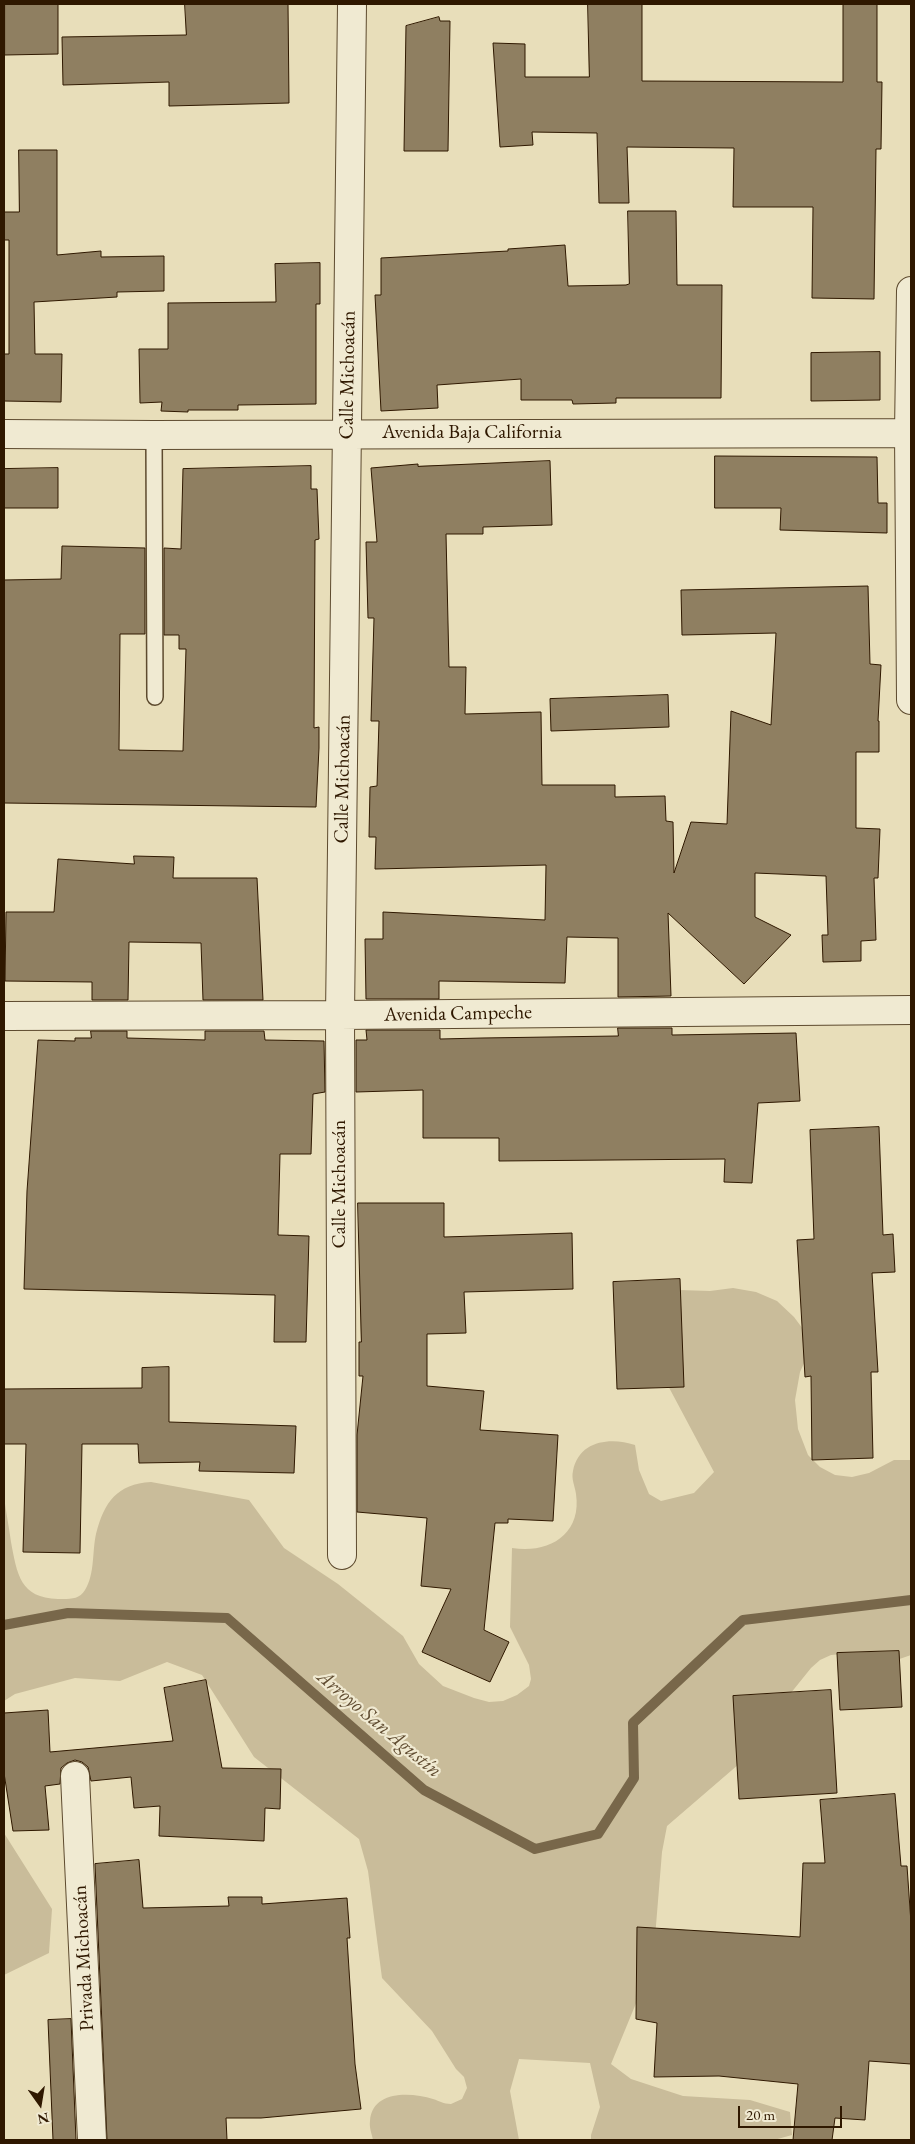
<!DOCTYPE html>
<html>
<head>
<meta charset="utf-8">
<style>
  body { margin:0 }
  #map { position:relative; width:915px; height:2144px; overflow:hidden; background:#e8deba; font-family:"EB Garamond",serif }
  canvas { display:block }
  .frame { position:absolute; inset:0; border:5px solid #2f1800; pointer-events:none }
  .north { position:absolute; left:15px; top:2079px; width:50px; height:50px; -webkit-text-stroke:4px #f0ead2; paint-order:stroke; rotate:167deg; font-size:14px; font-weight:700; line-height:20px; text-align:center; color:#2f1800 }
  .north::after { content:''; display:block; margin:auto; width:18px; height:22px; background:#2f1800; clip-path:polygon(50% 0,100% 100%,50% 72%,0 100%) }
  .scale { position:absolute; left:738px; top:2106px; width:104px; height:22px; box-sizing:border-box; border:2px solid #2f1800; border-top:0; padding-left:6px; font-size:15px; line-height:18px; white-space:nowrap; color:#2f1800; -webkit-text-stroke:4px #f0ead2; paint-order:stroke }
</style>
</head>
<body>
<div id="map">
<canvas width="915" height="2144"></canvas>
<div class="frame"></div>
<div class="north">N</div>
<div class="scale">20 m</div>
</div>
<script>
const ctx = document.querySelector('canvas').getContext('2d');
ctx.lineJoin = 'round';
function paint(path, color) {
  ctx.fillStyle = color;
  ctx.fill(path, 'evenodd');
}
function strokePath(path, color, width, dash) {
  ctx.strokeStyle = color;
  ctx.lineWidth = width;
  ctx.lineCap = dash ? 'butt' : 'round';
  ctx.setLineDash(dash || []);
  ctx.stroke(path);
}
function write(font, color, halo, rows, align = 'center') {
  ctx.font = font + ' "EB Garamond",serif';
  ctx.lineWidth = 4.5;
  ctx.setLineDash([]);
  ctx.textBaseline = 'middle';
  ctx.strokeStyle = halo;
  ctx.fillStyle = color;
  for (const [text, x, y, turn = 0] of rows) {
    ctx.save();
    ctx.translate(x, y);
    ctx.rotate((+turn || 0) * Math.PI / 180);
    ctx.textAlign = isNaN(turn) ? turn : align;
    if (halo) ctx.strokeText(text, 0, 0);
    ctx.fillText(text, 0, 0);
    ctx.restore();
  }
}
paint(new Path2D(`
  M733,1288L756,1292L777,1301L794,1317L803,1329L806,1359L800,1372L795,1400L798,1429L808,1455L820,1467L835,1475L852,1477L869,1473L894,1460H911V1655L888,1663L843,1654L831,1655L820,1660L811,1668L774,1714L739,1764L667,1826L662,1852L653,1962L611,2064L631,2079L683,2096L750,2100L790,2112L792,2135L774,2140H591V2135L600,2107L590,2063L519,2059L510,2091L519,2140H373C372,2134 369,2128 370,2121C372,2090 411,2092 433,2099C440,2101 443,2104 451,2104L462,2099L467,2088L464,2077L456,2069L432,2031L382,1978L368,1871L359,1839L254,1757L202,1675L167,1662L120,1681L75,1678L15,1694L4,1701V1497C6,1512 9,1527 11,1542C17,1574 20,1598 58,1599C69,1599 79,1600 85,1590C95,1574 92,1552 96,1534C104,1502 117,1484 151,1482L249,1500L284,1548L338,1584L403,1636L419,1664L443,1686L474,1698L489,1702L503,1701L517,1695L529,1686L531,1679L529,1665L510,1627L512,1548C548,1554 582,1535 576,1494C575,1486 571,1479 573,1471C579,1440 611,1437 635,1445L639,1470L649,1494L661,1501L694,1493L714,1472L665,1380L679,1290L710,1291Z
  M4,1833L52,1909L49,1953L4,1975Z`), '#c9bc9a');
strokePath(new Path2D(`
  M4,1625L68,1613L227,1618L424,1790L535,1849L598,1834L634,1778L633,1723L743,1620L911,1600`), '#78674a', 10);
const building = new Path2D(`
  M5,4H58V54L5,55Z
  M185,4H288L289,103L169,106V82L63,85L62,37L186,35Z
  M588,4H642V81L843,82V4H877V82H882L881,149H876L874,299L812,298L813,207H733L734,148L627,147L629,203H599L597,133L532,132L533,145L500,147L493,43L525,44V77H589Z
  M439,17L440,21H450L448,151H404L406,26Z
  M19,150H57V255L101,251V257L164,256V291L117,292V297L34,302L35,354H62L61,402L4,401V354H9V240H4V212H19Z
  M628,211H676L677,285H722L721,398H616V403L573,404L572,400H521V379L437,385L438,408L381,411L375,295H381V258L508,251V249L565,245L568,286L626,285L629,284Z
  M320,263V304H316V404L238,405V410H188V412L161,411L162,402L140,403L139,349H168V303L276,302L275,264Z
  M880,352V400L811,401V353Z
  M715,456L877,457L878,503H887V533L780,530L781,508H715Z
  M550,461L552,525L483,527V534H446L449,667H466L465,714L541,712L542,785H615V797L665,796L666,821L673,822L674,873L691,822L727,824L731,711L771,725L776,633L682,635L681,590L868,586L870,664L881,665L878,721H879V752H856V828L880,829L878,878H874L876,940L861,941V961L823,962L822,935H828L826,876L755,873V917L791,935L744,984L668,913L671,996L618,997V938L567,937L565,983L439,981V999H366L365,939H383V912L545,920L546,865L375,869L376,837H369L370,787L377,786L379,721H371L374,618H368L366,542H377L371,468L418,464V466Z
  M311,466V489H317L319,539L315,540L314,728L319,727V748L316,807L4,803V580L61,579L62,546L145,548V634H120L119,750L183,751L186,649H179V635H164V548L181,549L183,469Z
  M58,468V508H4V469Z
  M668,695L669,727L551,731L550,699Z
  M134,856L174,857L173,878H257L263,1000H203L201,943L129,942L128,1000H92V982L5,981L6,912H54L58,859L134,864Z
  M618,1028H672V1035L796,1033L800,1101L758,1103L752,1183L724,1182L725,1159L499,1161V1138H423V1090L356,1092V1040H367L366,1030H440V1039L482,1038L618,1036Z
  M91,1031H127V1038L205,1040V1031H264L265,1040L324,1041L325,1092L313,1094L311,1154H280L278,1235L309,1236L306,1342H274L275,1295L24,1289L27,1191L38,1040L75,1041V1038H91Z
  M879,1127L883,1235L893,1234L895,1272L872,1273L878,1372H871L873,1458L812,1460L811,1376L805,1377L797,1240L814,1239L810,1130Z
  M358,1203H444V1237L572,1233L573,1289L464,1292L466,1333L427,1334V1386L484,1391L480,1430L558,1435L553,1521L508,1519V1523H495L484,1630L509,1642L490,1682L422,1652L451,1589L421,1586L427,1518L357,1512V1435L363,1376H359V1342H361Z
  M680,1279L684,1387L617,1389L613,1282Z
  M169,1367V1422L296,1426L294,1473L199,1471L200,1462L139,1463L138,1444H82L80,1553L23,1552L26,1444H4V1389L142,1388V1368Z
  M899,1651L902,1707L840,1710L837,1653Z
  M206,1680L222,1768L281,1769L280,1809L265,1808L264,1841L159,1836L160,1806L134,1808L131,1777L91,1781L88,1767L82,1762L75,1760L67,1763L61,1768L60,1784L45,1786L49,1830L13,1831L4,1773V1713L48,1710L50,1752L173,1741L164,1688Z
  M831,1690L837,1793L739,1799L733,1696Z
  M895,1794L901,1866H907L911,1923V2064L869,2061L865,2120L835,2118L832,2140H793L798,2084L719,2076L654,2077L657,2023L636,2019L637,1927L800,1937L803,1863H825L820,1800Z
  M139,1860L143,1908L229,1906L228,1897H262V1904L347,1898L350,1938H347L355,2064L361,2109L261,2118H226L227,2140H107L95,1864Z
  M71,2019L76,2140H53L48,2020Z`);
paint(building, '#8f7f61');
strokePath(building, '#2f1800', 1);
const service = new Path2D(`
  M154,435L155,697`);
const minor = new Path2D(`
  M911,291L909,433L911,700
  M4,434L154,435L911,433
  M4,1016L340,1015L911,1010
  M342,1555L340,1015L352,4
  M75,1776L92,2140`);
strokePath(service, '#5d4a2e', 18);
strokePath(minor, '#5d4a2e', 30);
strokePath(service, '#f0ead2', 15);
strokePath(minor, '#f0ead2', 28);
write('20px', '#2f1800', '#f0ead2', [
  ["Calle Michoacán",348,375,-89],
  ["Avenida Baja California",472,433],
  ["Calle Michoacán",343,779,-89],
  ["Avenida Campeche",458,1014,-1],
  ["Calle Michoacán",340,1184,-90],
  ["Privada Michoacán",84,1958,-93]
]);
write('italic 21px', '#604c31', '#f0ead2', [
  ["Arroyo San Agustín",379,1724,40]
]);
</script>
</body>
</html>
